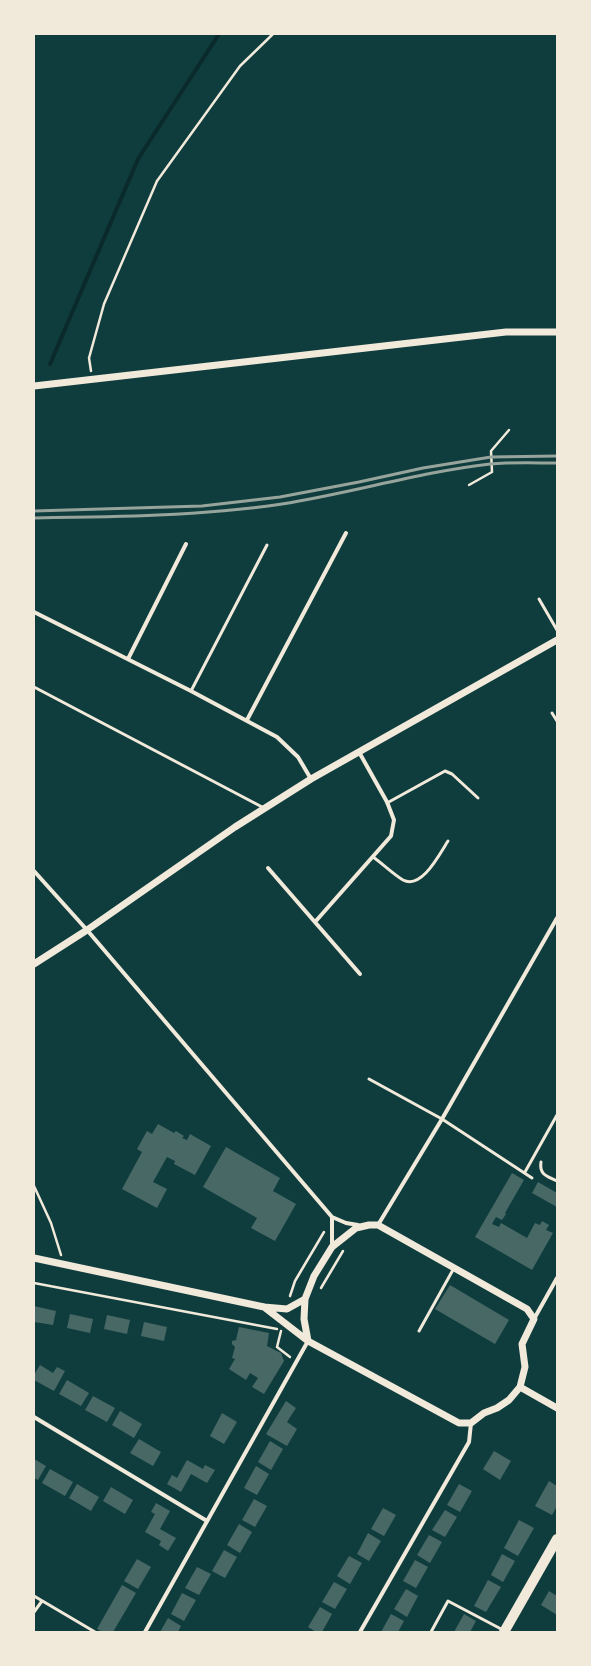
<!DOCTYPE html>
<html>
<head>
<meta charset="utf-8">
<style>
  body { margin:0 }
  #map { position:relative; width:591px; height:1666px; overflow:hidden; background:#0f3d3e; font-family:"Archivo Narrow",sans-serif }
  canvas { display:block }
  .frame { position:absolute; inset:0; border:35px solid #f1e9da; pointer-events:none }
</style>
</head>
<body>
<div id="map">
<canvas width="591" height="1666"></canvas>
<div class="frame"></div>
</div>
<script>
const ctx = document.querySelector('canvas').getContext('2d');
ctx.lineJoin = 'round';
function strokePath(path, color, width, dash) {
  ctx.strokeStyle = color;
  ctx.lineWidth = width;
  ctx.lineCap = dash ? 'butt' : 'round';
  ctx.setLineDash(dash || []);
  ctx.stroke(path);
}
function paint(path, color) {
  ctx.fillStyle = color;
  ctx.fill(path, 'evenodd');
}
strokePath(new Path2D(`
  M50,364L138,159L219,34`), '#0a2a2b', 4);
paint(new Path2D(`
  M158,1124L174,1133L176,1131L184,1136L182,1138L187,1140L190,1134L211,1146L195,1175L174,1164L175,1161L167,1157L153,1182L167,1189L157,1208L122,1189L142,1152L137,1149L147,1131L152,1134Z
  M226,1147L280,1178L273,1191L296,1204L275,1241L251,1228L257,1218L203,1187Z
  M512,1173L524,1180L505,1213L506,1214L502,1220L496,1217L492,1224L499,1227L501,1223L527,1238L535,1223L540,1225L542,1221L549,1225L546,1230L553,1233L532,1270L475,1237Z
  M538,1182L557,1193V1207L532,1193Z
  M450,1285L509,1320L495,1344L435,1309Z
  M34,1306L56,1311L53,1325L34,1322Z
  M70,1314L93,1319L90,1333L67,1328Z
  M107,1315L130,1320L127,1334L104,1329Z
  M144,1322L167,1327L164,1341L141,1336Z
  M239,1327L269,1333L267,1346L281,1353L284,1361L264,1394L252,1387L258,1378L250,1373L246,1380L229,1369L235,1359L232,1358L235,1347L232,1344V1341L236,1340Z
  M40,1365L53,1373L57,1367L65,1371L54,1391L34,1380V1375Z
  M67,1380L89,1393L81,1406L59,1394Z
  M93,1396L115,1408L107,1422L85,1410Z
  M286,1401L296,1408L287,1422L297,1429L287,1446L266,1434Z
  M120,1411L142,1424L134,1438L112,1425Z
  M222,1413L237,1422L224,1444L210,1436Z
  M139,1439L161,1452L153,1466L130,1453Z
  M270,1441L283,1449L271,1470L258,1462Z
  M494,1451L511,1461L500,1480L483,1469Z
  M34,1459L46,1466L38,1480L34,1478Z
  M187,1460L203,1469L205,1465L215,1470L207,1483L191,1474L181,1492L167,1484L172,1475L177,1478Z
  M256,1466L269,1474L257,1495L244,1488Z
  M50,1469L73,1482L65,1496L42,1483Z
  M549,1481L557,1486V1506L552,1515L535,1506Z
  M77,1484L99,1497L91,1511L69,1498Z
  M459,1484L472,1491L460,1512L447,1505Z
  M111,1487L133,1500L125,1514L103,1501Z
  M254,1499L267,1506L255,1527L242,1520Z
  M156,1503L170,1511L160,1529L176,1538L168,1551L159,1545L161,1541L145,1532L155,1514L151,1512Z
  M383,1508L396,1515L384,1536L371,1529Z
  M445,1510L457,1517L445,1537L432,1530Z
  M519,1520L534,1528L518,1556L504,1548Z
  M239,1524L252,1532L240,1553L227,1545Z
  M368,1533L381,1541L369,1561L357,1554Z
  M429,1535L442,1542L430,1563L417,1555Z
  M224,1550L237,1557L225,1578L212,1571Z
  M502,1554L515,1561L503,1582L491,1575Z
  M349,1556L362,1563L350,1584L337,1576Z
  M137,1559L151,1567L138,1589L124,1581Z
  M415,1560L428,1567L416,1588L403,1581Z
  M197,1567L211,1574L199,1595L185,1588Z
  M488,1580L501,1587L486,1612L474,1606Z
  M334,1582L347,1589L335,1609L322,1602Z
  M122,1585L136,1593L113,1632H103L97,1629Z
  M406,1589L418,1596L407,1617L394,1609Z
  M549,1591L557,1596V1615L541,1605Z
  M182,1593L196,1600L184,1621L171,1614Z
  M320,1607L332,1614L322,1632H316L308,1627Z
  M391,1614L404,1621L398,1632H381Z
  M464,1614L476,1621L470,1632H454Z
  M168,1618L181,1626L178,1632H160Z`), '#486865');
strokePath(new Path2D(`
  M91,371L89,358L104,304L157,181L240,66L273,34
  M469,485L492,472L491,451L509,430
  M34,1186L51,1223L61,1255
  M34,1283L277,1329
  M321,1288L343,1251
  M290,1296L295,1281L324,1232
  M281,1331L277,1347L290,1357`), '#f1e9da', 2.5);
strokePath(new Path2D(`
  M539,599L557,630
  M34,687L264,808
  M191,691L267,545
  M552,713L557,721
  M387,803L445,771L452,774L478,798
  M373,857C383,864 393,874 403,880C422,890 440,853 448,841
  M369,1079L442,1119L532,1178
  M541,1162C539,1175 547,1176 557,1181
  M525,1172L557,1115
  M419,1331L454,1268
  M34,1596L95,1632
  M34,1612L42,1601
  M431,1632L448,1601L503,1630`), '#f1e9da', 3);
strokePath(new Path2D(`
  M34,612L191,691L277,737L298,757L311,779
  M128,659L186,544
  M247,720L346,533
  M268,868L360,974
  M34,871L87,930L332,1217V1247
  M315,922L391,836L394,820L387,802L359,752
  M332,1217L346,1223L358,1225
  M378,1225L442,1119L557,918
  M534,1319L557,1278
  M34,1417L207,1521
  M145,1632L308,1341
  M360,1632L469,1442L471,1423`), '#f1e9da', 4);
strokePath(new Path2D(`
  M34,386L506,332H557
  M34,964L87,930L235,827L311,779L557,640
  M34,1258L264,1307L287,1309L305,1299
  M264,1307L308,1341L459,1423H471L484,1413L497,1408L509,1400L520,1387L525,1367L522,1344L534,1319L527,1309L378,1225H369L356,1228L332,1247L314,1276L305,1299L304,1319L308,1341
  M520,1387L557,1408`), '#f1e9da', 7);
strokePath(new Path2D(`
  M504,1632L557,1539`), '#f1e9da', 10);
strokePath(new Path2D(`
  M34,511L202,506L280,497L359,482L423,468L491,457L557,456
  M34,518C116,517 200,516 282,504C352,493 420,472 490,464C512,462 535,463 557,463`), '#97a49c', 3);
</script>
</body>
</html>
